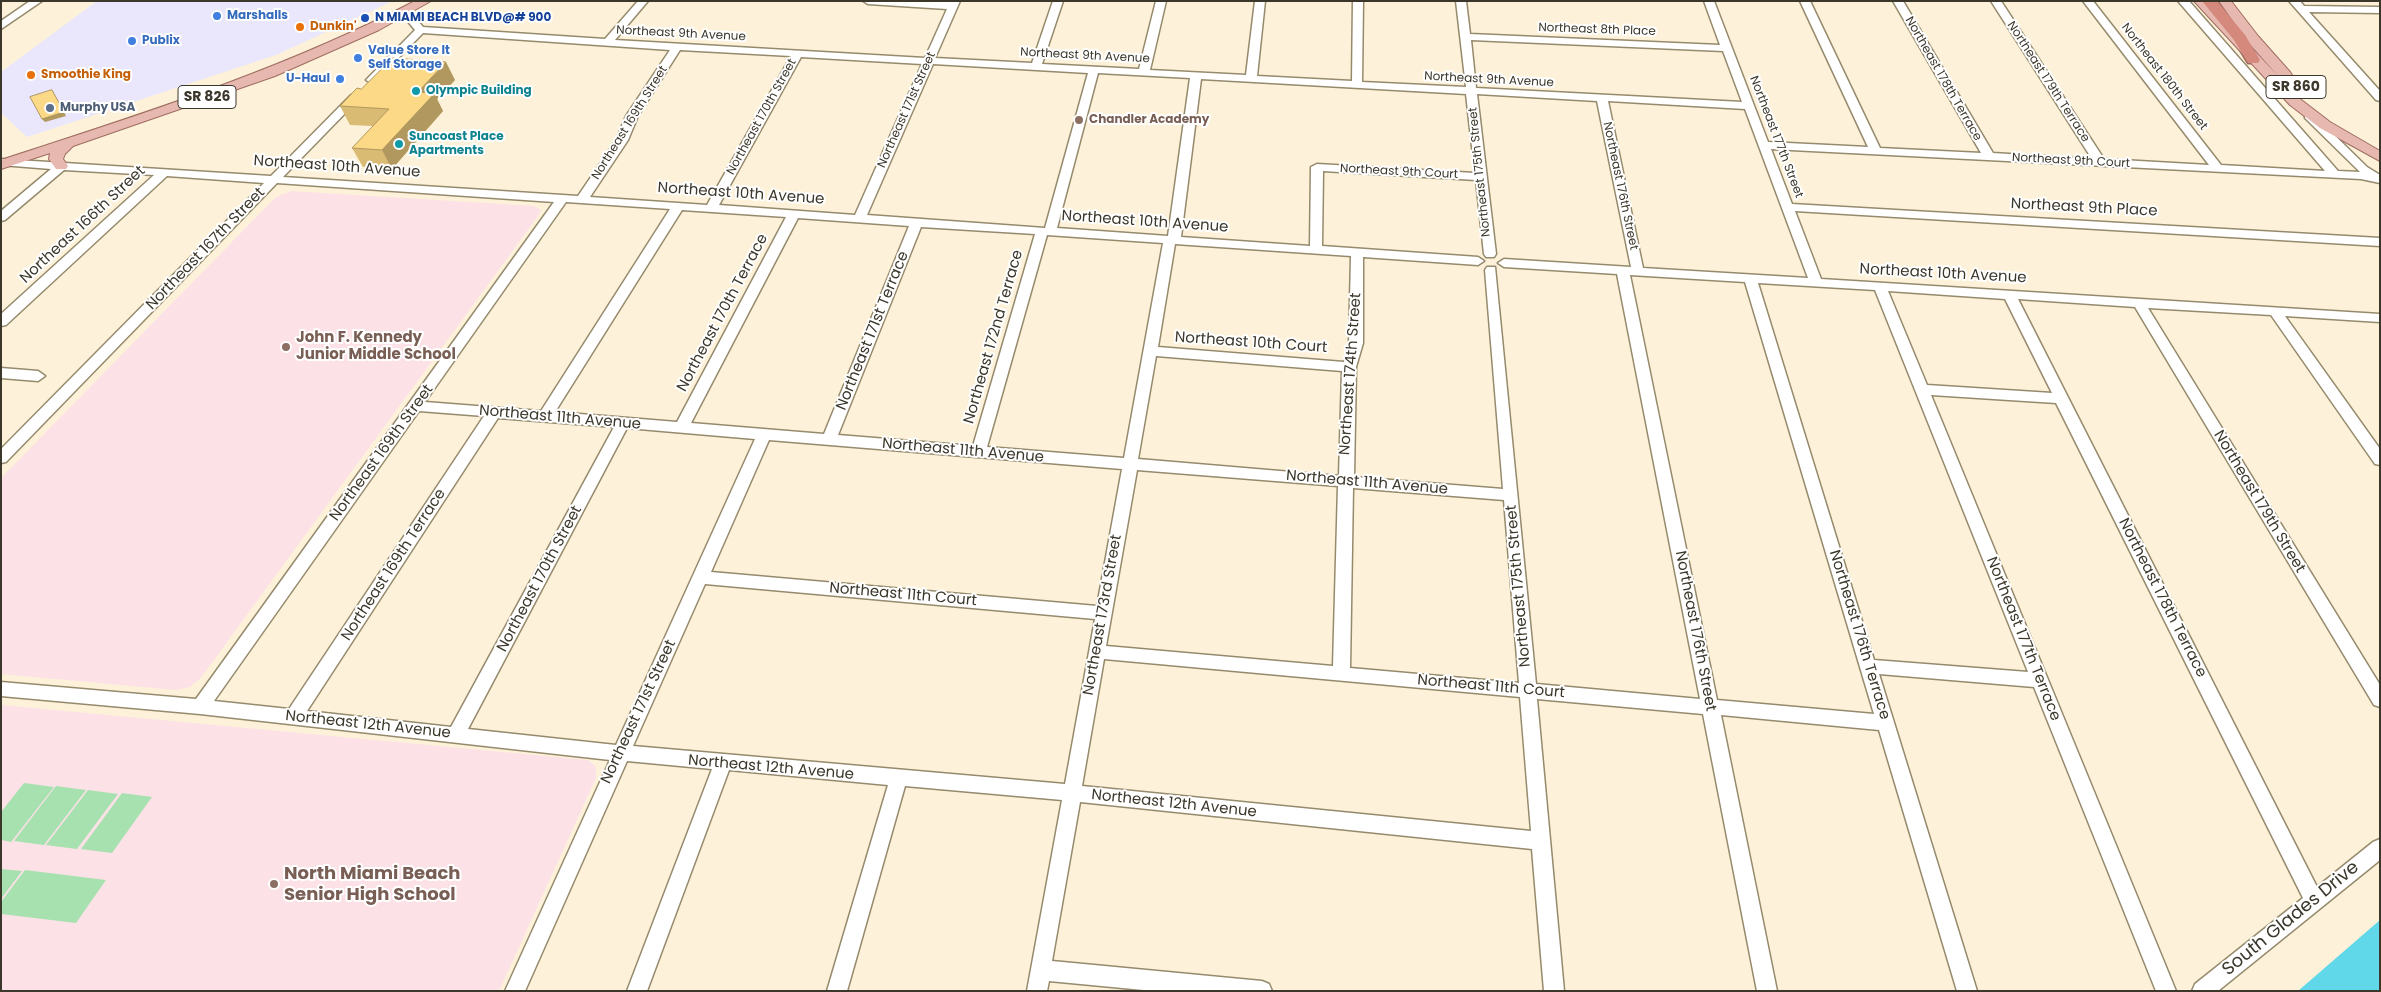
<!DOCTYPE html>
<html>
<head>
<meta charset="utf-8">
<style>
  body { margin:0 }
  #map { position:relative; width:2381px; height:992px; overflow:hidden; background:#fdf2d9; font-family:Poppins,sans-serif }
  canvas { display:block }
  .frame { position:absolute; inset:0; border:2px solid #3c372b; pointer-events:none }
</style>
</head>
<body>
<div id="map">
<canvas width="2381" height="992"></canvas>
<div class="frame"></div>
</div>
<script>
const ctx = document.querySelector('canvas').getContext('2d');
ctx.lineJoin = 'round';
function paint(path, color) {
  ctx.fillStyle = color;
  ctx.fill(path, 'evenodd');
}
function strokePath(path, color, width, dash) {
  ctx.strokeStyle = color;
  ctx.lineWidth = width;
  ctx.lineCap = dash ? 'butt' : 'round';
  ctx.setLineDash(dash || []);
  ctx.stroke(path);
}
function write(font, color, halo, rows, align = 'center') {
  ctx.font = font + ' Poppins,sans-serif';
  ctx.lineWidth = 4;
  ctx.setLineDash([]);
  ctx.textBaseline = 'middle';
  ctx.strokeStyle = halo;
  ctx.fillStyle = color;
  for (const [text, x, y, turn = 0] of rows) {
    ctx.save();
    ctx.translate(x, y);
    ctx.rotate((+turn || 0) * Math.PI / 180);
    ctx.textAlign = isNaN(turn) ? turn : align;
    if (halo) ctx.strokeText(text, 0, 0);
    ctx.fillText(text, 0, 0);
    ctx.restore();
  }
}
paint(new Path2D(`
  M97,1H393L276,55L27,137L1,113V72Z`), '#eae6fc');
paint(new Path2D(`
  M291,191L534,206L541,210L538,216L200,679L190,687L176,690L1,674V478L276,197Z
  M1,705L588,760L596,767V778L499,991H1Z`), '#fce1e7');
paint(new Path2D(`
  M24,783L54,787L11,842L1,840V812Z
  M56,786L86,790L44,845L14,841Z
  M88,790L118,794L77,849L46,845Z
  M122,793L152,797L112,853L81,849Z
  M1,869L22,871L1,899Z
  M25,870L106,880L76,923L1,914V902Z`), '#a7e1af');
paint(new Path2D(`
  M2380,920V991H2298Z`), '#61d7ea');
const minor = new Path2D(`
  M30,1H42L1,29V21Z
  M638,1H648L615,40L925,58L947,9L868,4L863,1H960L935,58L1032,63L1053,1H1063L1042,64L1139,69L1156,1H1166L1150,70L1246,75L1255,1H1265L1257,76L1352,81L1353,1H1363L1362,82L1466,87L1456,1H1466L1470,34L1720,45L1704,1H1714L1768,142L1868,147L1800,1H1810L1880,148L1981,153L1893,1H1903L1993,153L2092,159L1991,1H2001L2104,159L2209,165L2083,1H2093L2221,165L2325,171L2178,1H2189L2338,171L2360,172L2305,118V114H2313L2367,167L2380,175V183L2361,179L1771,149L1792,204L2380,238V246L1795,211L1821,279L2380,314V322L2285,316L2380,449V465L2375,464L2271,315L2148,308L2380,685V707L2374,705L2135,307L2018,299L2317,887L2373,842L2380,839V860L2218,991H2192L2195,984L2303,898L2056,403L1931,395L2176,991H2156L2034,687L1879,674L1977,991H1957L1879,730L1721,715L1777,991H1757L1703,714L1537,699L1564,991H1544L1532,849L1080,802L1052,961L1262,981L1269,984L1272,991H1154L1049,981L1047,991H1027L1062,800L905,786L847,991H827L888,785L729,770L647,991H627L712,769L627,761L525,991H505L610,760L200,714L1,696V682L196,699L554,202L277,183L6,462L1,463V449L264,183L167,176L6,325L1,326V314L154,175L64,170L5,220L1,221V211L51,169L1,165V159L271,176L351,95L355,94L360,97L359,99L283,177L578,196L616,140L626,116L670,50L423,33L375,82L371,83L366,80L415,30L400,12L401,10H409L423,27L605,39ZM1471,40L1723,51L1742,102L1476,88ZM680,50L791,56L707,205L590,197L628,140L638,116ZM801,57L922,64L855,215L719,205ZM933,64L1088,73L1045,228L867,215ZM1098,73L1190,78L1168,236L1057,228ZM1201,79L1466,94L1475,173L1317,164L1311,167L1310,246L1181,237ZM1477,94L1597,101L1631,267L1504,259L1498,263L1504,267L1617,274L1700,699L1536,684L1495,267H1487L1485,270L1503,489L1354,477L1356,367L1363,343V257L1478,265L1484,261L1478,257L1322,246L1323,171L1476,180L1484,254L1486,257H1494L1496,254ZM1608,101L1745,109L1808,278L1643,268ZM566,202L670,209L541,411L425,402ZM682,210L786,217L677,422L555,412ZM798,218L909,226L824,434L691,423ZM921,227L1035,234L973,446L838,435ZM1047,235L1163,243L1124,458L987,447ZM1175,244L1351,256L1349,343L1344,362L1158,347ZM1630,275L1745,282L1874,714L1717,700ZM1758,283L1875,290L2028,672L1874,660ZM1888,291L2005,299L2052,393L1927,385ZM1156,356L1342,371L1339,476L1138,459ZM419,411L484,416L289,709L214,701ZM498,418L614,427L451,727L307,711ZM627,428L755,439L616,745L468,729ZM769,440L1122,469L1097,606L711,572ZM1137,470L1338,486L1333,666L1106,646ZM1353,488L1504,500L1519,683L1350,668ZM705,584L1095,619L1065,784L633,746ZM1104,659L1520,697L1531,831L1082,786Z
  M2289,1H2300L2304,6L2380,7V13L2309,12L2380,91V101L2376,100Z
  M1,368L38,371L45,376L38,381L1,378Z`);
const major = new Path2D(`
  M415,1H431L379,30L275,76L73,146L65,154L63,159L68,166L66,169H56L49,159L50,153L1,169V160C142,114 283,70 415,1Z
  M2194,1H2207L2300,99L2330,122L2380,151V161L2320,128L2290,105Z
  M2219,1H2231L2258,36L2290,72L2292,75L2290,78H2280L2248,42Z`);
const highway = new Path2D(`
  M2202,1H2217L2245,35L2260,60L2258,63H2248L2234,40Z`);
strokePath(minor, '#968a6d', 3);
strokePath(major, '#9f6c60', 2);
strokePath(highway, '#9f6c60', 3);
paint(minor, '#fff');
paint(major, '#e6b8b0');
paint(highway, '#d5887c');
paint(new Path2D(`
  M455,80L437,99L443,111L392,169L363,167L352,148L373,126L350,125L340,106L361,89Z`), '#d9bb74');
paint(new Path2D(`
  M446,62L455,80L437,99L443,111L392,169L382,150L418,92Z
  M52,90L66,116L45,122L42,119Z`), '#b0985e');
const building = new Path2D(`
  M393,58L446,62L418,92L435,93L382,150L352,148L389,109L340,106L357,88L361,89Z
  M52,90L64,112L42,119L30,97Z`);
paint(building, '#fcd987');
strokePath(building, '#b0985e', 1);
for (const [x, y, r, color] of [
  [217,16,5,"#3f7fe0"],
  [365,18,5,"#1a4fb4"],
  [300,27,5,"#e8710a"],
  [132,41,5,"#3f7fe0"],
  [358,58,5,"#3f7fe0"],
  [31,75,5,"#e8710a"],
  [340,79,5,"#3f7fe0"],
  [416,91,5,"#0f9aa8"],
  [50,108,5,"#5c6f8a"],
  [1079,120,5,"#8d6e63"],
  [399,144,5,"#0f9aa8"],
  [286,347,5,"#8d6e63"],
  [274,884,5,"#8d6e63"]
]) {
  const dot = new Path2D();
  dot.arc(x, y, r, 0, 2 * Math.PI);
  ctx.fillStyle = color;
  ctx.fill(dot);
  strokePath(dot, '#fff', 2);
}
write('bold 12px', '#366cbe', '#fff', [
  ["Marshalls",227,16],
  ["Publix",142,41],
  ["Value Store It",368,51],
  ["Self Storage",368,65],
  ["U-Haul",330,79,"right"]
], 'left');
write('bold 12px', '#164399', '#fff', [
  ["N MIAMI BEACH BLVD@# 900",375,18]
], 'left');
write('bold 12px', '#c56008', '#fff', [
  ["Dunkin'",310,27],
  ["Smoothie King",41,75]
], 'left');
write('12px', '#3c372b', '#fff', [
  ["Northeast 8th Place",1597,30,2],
  ["Northeast 9th Avenue",681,34,3],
  ["Northeast 9th Avenue",1085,56,3],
  ["Northeast 180th Street",2164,77,52],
  ["Northeast 178th Terrace",1943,79,60],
  ["Northeast 9th Avenue",1489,80,3],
  ["Northeast 179th Terrace",2048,82,57],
  ["Northeast 171st Street",907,110,-66],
  ["Northeast 170th Street",762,117,-61],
  ["Northeast 169th Street",630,123,-58],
  ["Northeast 177th Street",1776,137,69],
  ["Northeast 9th Court",2071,161,3],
  ["Northeast 9th Court",1399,172,3],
  ["Northeast 175th Street",1480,172,-96],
  ["Northeast 176th Street",1620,186,78]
]);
write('bold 12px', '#0d838f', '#fff', [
  ["Olympic Building",426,91],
  ["Suncoast Place",409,137],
  ["Apartments",409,151]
], 'left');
write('bold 12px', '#4e5e75', '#fff', [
  ["Murphy USA",60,108]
], 'left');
write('bold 12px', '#785e54', '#fff', [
  ["Chandler Academy",1089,120]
], 'left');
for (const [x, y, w] of [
  [2296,87,60],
  [207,97,58]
]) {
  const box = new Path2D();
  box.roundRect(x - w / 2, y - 11.5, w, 23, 4);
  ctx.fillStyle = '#fff';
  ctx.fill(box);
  strokePath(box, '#3c372b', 1);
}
write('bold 14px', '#3c372b', null, [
  ["SR 860",2296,87],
  ["SR 826",207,97]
]);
write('15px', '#3c372b', '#fff', [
  ["Northeast 10th Avenue",337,167,4],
  ["Northeast 10th Avenue",741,194,4],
  ["Northeast 9th Place",2084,208,3],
  ["Northeast 10th Avenue",1145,222,4],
  ["Northeast 166th Street",83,225,-43],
  ["Northeast 167th Street",206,249,-46],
  ["Northeast 10th Avenue",1943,274,3],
  ["Northeast 170th Terrace",723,313,-62],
  ["Northeast 171st Terrace",873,331,-68],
  ["Northeast 172nd Terrace",994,337,-74],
  ["Northeast 10th Court",1251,343,4],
  ["Northeast 174th Street",1351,374,-86],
  ["Northeast 11th Avenue",560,418,5],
  ["Northeast 11th Avenue",963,451,5],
  ["Northeast 169th Street",382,453,-54],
  ["Northeast 11th Avenue",1367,483,5],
  ["Northeast 179th Street",2259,502,59],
  ["Northeast 169th Terrace",394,565,-57],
  ["Northeast 170th Street",540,579,-62],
  ["Northeast 175th Street",1519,586,-95],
  ["Northeast 11th Court",903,595,5],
  ["Northeast 178th Terrace",2162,598,63],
  ["Northeast 173rd Street",1103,615,-80],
  ["Northeast 176th Street",1695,631,79],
  ["Northeast 176th Terrace",1859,635,73],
  ["Northeast 177th Terrace",2023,639,68],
  ["Northeast 11th Court",1491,687,5],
  ["Northeast 171st Street",639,712,-65],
  ["Northeast 12th Avenue",368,725,6],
  ["Northeast 12th Avenue",771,768,5],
  ["Northeast 12th Avenue",1174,804,6]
]);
write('bold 15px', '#785e54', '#fff', [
  ["John F. Kennedy",296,338],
  ["Junior Middle School",296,355]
], 'left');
write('bold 18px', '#785e54', '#fff', [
  ["North Miami Beach",284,874],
  ["Senior High School",284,895]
], 'left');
write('18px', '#3c372b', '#fff', [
  ["South Glades Drive",2291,919,-39]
]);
</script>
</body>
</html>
